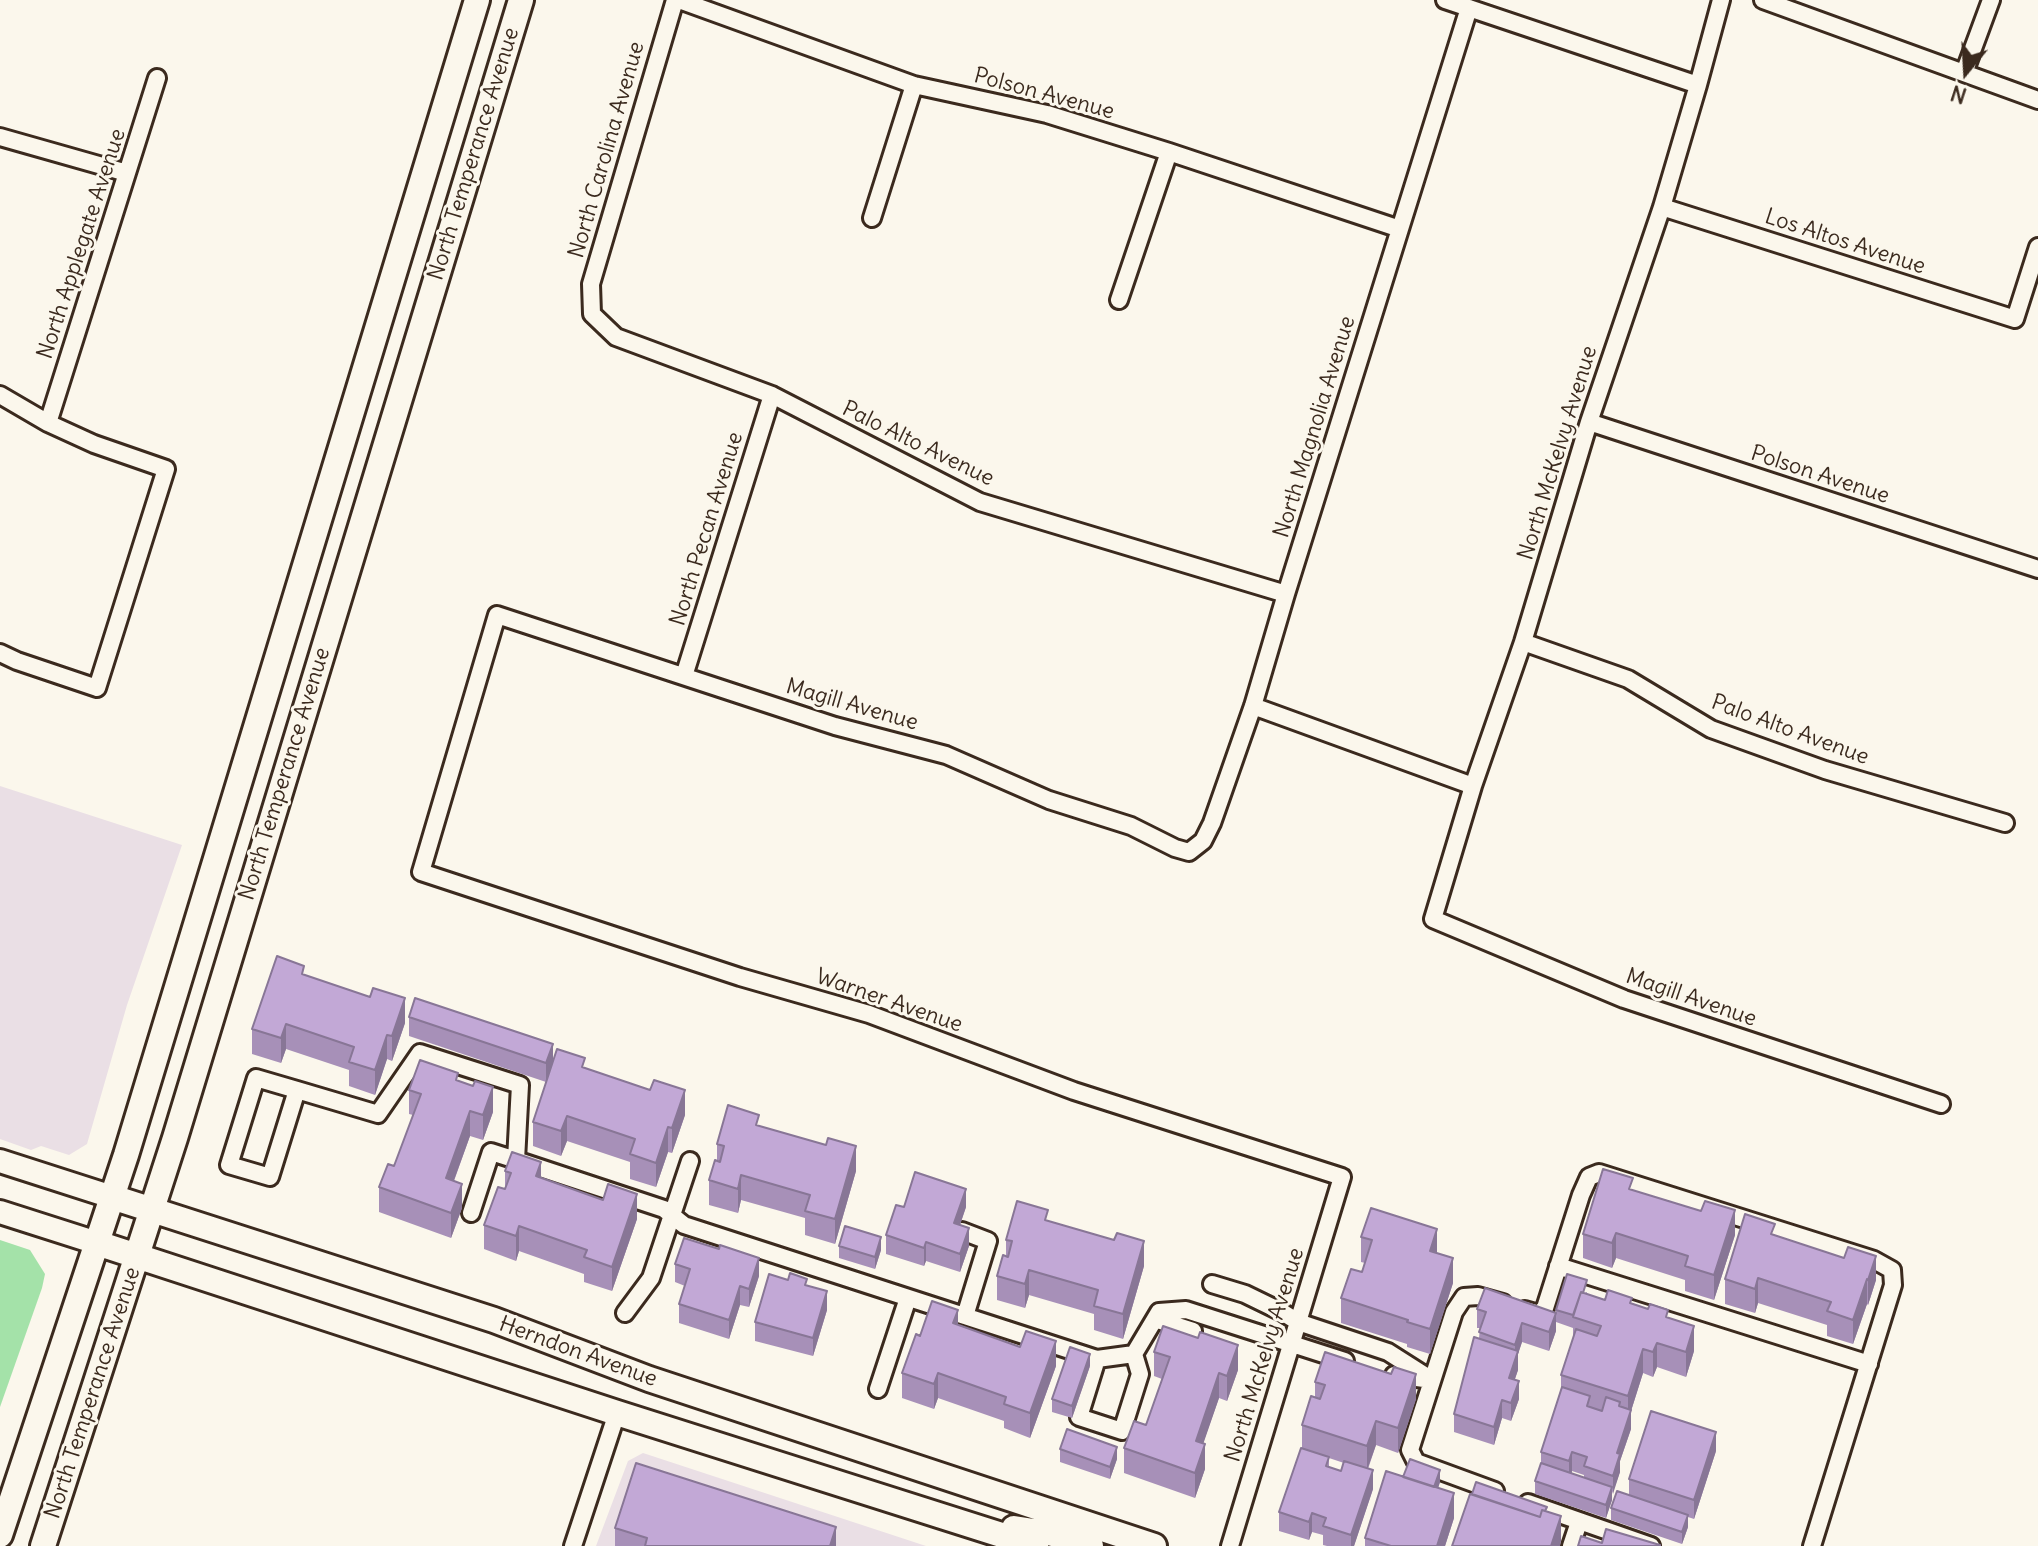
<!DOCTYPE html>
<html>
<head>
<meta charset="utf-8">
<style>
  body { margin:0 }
  #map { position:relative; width:2038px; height:1546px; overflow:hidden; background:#fbf7ec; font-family:Delius,sans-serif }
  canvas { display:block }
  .north { position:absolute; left:1926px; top:32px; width:80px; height:80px; -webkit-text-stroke:6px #fbf7ec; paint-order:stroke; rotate:198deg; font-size:22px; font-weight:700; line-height:32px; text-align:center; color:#3b2a1e }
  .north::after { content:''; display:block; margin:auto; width:28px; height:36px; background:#3b2a1e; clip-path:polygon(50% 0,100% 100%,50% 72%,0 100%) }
</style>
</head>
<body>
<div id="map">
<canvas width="2038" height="1546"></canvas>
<div class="north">N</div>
</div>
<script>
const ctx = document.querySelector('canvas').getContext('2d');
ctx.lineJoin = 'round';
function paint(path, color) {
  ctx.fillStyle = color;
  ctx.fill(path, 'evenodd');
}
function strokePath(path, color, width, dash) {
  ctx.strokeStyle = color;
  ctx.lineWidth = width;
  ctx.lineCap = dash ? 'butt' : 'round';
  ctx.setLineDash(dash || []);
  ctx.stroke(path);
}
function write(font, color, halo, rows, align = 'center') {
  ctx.font = font + ' Delius,sans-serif';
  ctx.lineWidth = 6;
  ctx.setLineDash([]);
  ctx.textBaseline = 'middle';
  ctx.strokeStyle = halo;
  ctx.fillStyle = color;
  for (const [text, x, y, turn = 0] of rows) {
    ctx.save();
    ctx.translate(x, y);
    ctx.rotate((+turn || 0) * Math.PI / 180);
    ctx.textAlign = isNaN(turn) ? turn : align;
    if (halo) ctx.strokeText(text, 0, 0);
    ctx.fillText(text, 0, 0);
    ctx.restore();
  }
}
paint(new Path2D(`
  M0,786L182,845L127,1005L87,1144L69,1155L41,1146L31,1150L0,1139Z
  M643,1453L926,1546H596L628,1461Z`), '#eadfe5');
paint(new Path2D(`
  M0,1240L30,1250L45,1274L42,1288L0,1407Z`), '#a4e2a9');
const street = new Path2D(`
  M675,0L591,284L592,314L616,337L772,395L980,502L1286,594
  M679,0L914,85L1047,114L1169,152L1400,229
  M1445,0L1698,85
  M1721,0L1698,85L1662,207L1589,422L1523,642L1473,786L1433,919L1624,999L1941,1104
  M1763,0L2038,100
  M1964,73L1991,0
  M0,137L127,173
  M1662,207L2015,319L2038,247
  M872,218L914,85
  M1119,300L1169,152
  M0,395L48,423L94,444L166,469L97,688L17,661L0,653
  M1589,422L2038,569
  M48,423L157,78
  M1523,642L1628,679L1711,729L1825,770L2005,823
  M684,676L772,395
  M1253,706L1473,786
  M256,1078L297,1090L270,1177L229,1165Z
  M297,1090L378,1114L420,1053L520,1085L516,1160L664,1209L684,1225L1097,1359L1134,1354L1159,1312L1186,1310L1345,1361
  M471,1213L491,1152L516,1160
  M962,1231L988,1241L965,1316
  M1558,1266L1869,1364
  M1212,1284L1245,1294L1282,1312L1298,1322L1388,1352L1432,1380L1394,1375
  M1525,1310L1539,1314L1545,1308L1581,1195L1589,1177L1599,1173L1874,1260L1892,1270L1893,1285L1812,1546
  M625,1313L651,1278L690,1161
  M1155,1319L1193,1331L1186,1354
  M1097,1359L1079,1417L1122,1431L1140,1374L1134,1354
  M878,1389L908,1298
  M1495,1491L1416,1462L1410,1450L1454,1312L1464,1297L1478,1296L1503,1303
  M1528,1503L1651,1546
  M573,1546L617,1413
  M1230,1546L1342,1177L1074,1091L869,1014L740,977L421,872L497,615L835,726L946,755L1049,800L1131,826L1175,848L1189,852L1203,841L1212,823L1253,706L1286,594L1469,8
  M1571,1546L1579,1522`);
const secondary = new Path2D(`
  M0,1161L112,1197
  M0,1212L97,1243`);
const primary = new Path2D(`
  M112,1197L494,1320L649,1379L1154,1546
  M97,1243L617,1413L1036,1546
  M1014,1528L1053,1534L1091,1546
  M0,1535L126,1155L477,0
  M43,1546L175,1138L521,0`);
strokePath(street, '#3b2a1e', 22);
strokePath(secondary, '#3b2a1e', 28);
strokePath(primary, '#3b2a1e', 30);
strokePath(street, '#fbf7ec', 16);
strokePath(secondary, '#fbf7ec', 22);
strokePath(primary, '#fbf7ec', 24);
paint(new Path2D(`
  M304,975L405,1023L392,1061L387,1059L375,1095L349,1086V1070L286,1049L281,1063L252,1054V1029Z
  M409,1017L553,1061L585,1068L685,1115L672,1153L668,1152L656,1187L630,1179V1162L567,1141L561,1156L533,1146V1122L546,1082L409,1036Z
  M458,1081L493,1112L483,1140L470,1136L454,1181L462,1208L451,1238L379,1212V1187L394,1166L413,1115L409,1114V1090Z
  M759,1126L856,1171L835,1244L805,1235V1218L741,1200L738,1213L709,1205V1180L717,1161V1144Z
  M505,1171L541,1178L637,1219L612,1291L584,1282V1274L519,1251L516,1261L484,1249V1225L505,1189Z
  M1633,1190L1735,1235L1714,1300L1685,1291V1280L1616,1258L1612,1268L1583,1258V1234Z
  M904,1207H966L960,1225L969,1246L960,1272L926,1261L924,1266L886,1254V1235Z
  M1048,1221L1144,1266L1123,1339L1094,1330V1314L1029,1295L1025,1308L997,1300V1276L1006,1256V1240Z
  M1775,1235L1844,1258L1876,1280L1868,1305L1867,1304L1853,1344L1827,1336V1325L1758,1303L1755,1313L1725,1304V1279Z
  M1361,1237L1437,1253L1453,1283L1430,1354L1407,1347V1344L1341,1323V1298L1362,1272L1365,1263L1361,1262Z
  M839,1246L881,1250L875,1269L839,1258Z
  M719,1249L759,1276L749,1307L740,1305L729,1339L679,1323V1304L685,1286L675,1282V1264Z
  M788,1280L807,1285L827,1310L813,1356L755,1341V1322Z
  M1587,1292V1294L1605,1300L1632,1303L1668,1318L1694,1351L1686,1377L1657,1367L1653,1377L1643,1373L1631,1411V1429L1620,1461V1472L1612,1494V1500L1606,1518L1535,1494V1481L1541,1465V1452L1561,1389V1375L1573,1340V1328L1556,1322V1331L1549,1351L1522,1342L1518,1354V1370L1515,1379L1519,1399L1511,1421L1502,1418L1494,1445L1454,1432V1414L1479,1338L1480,1328H1477V1309L1556,1313V1310ZM1572,1471L1584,1475V1478L1572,1473Z
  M958,1325L1056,1366L1030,1438L1004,1428V1421L938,1398L934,1409L902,1398V1373L920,1336Z
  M1154,1352L1238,1370L1227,1401L1219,1398L1203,1443L1205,1469L1195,1498L1124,1473V1448L1146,1425L1162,1379L1154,1376Z
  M1090,1366L1072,1418L1052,1412V1399Z
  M1315,1382L1416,1399L1398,1453L1376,1445L1368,1469L1373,1489L1354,1546H1327L1323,1545V1535L1312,1532L1309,1540L1279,1531V1512L1302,1448V1425L1315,1397ZM1329,1458L1344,1463L1341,1471L1329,1467Z
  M1060,1449L1117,1459L1110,1479L1060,1462Z
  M1716,1451L1694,1519L1688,1517V1527L1682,1544L1611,1520V1508L1629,1495V1479Z
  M1403,1477L1440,1482L1438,1488L1454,1518L1445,1546H1365V1538Z
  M615,1528L836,1546H615Z`), '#a790b8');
paint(new Path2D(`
  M405,998V1023L392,1061V1036Z
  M286,1024V1049L281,1063V1038Z
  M387,1035V1059L375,1095V1070Z
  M553,1044V1062L546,1082V1063Z
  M493,1087V1112L483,1140V1115Z
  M685,1090V1115L672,1153V1128Z
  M470,1111V1136L446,1202V1178Z
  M567,1116V1141L561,1156V1131Z
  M668,1127V1152L656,1187V1163Z
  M856,1146V1171L835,1244V1219Z
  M541,1162V1187L536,1176Z
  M741,1175V1200L738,1213V1189Z
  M462,1184V1208L451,1238V1213Z
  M966,1189V1207L954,1242V1223Z
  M637,1194V1219L612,1291V1267Z
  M1735,1210V1235L1714,1300V1275Z
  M519,1226V1251L516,1261V1236Z
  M969,1228V1246L960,1272V1254Z
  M1437,1229V1254L1430,1251Z
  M1616,1233V1258L1612,1268V1243Z
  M881,1237V1250L875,1269V1257Z
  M1144,1241V1266L1123,1339V1314Z
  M926,1242V1261L924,1266V1248Z
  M1876,1256V1280L1868,1305V1280Z
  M759,1258V1276L749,1307V1289Z
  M1453,1258V1283L1430,1354V1329Z
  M1029,1270V1295L1025,1308V1284Z
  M1758,1278V1303L1755,1313V1289Z
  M1867,1279V1304L1853,1344V1320Z
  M740,1286V1305L729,1339V1320Z
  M827,1291V1310L813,1356V1338Z
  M958,1310V1334L953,1323Z
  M1556,1313V1331L1549,1351V1332Z
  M1522,1323V1342L1518,1354V1370L1509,1396V1378L1515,1361V1345Z
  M1694,1326V1351L1686,1377V1352Z
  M1056,1341V1366L1030,1438V1413Z
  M1657,1343V1367L1653,1377V1352Z
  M1238,1345V1370L1227,1401V1376Z
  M1643,1349V1373L1631,1411V1429L1620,1461V1472L1613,1494V1476L1617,1453L1628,1420V1396Z
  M1090,1354V1366L1072,1418V1406Z
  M938,1373V1398L934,1409V1384Z
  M1219,1373V1398L1196,1465V1441Z
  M1416,1374V1399L1398,1453V1428Z
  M1519,1381V1399L1511,1421V1403Z
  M1502,1400V1418L1494,1445V1427Z
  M1376,1421V1445L1367,1470V1446Z
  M1716,1432V1451L1694,1519V1500Z
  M1205,1444V1469L1195,1498V1473Z
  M1117,1447V1459L1110,1479V1467Z
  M1572,1452V1471L1569,1480V1461Z
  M1373,1470V1489L1354,1546H1351V1535Z
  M1440,1470V1482L1434,1500V1488Z
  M1612,1487V1500L1606,1518V1505Z
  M1454,1493V1518L1445,1546H1437Z
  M1312,1513V1532L1309,1540V1522Z
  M1688,1515V1527L1682,1544V1532Z
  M1561,1516V1541L1560,1546H1551Z
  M836,1527V1546H830Z`), '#887696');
const building = new Path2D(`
  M277,956L304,966L302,974L370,997L373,988L405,998L392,1036L387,1035L375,1070L349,1062L354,1047L286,1024L281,1038L252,1029Z
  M415,998L553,1044L546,1063L409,1017Z
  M557,1049L585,1058L582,1067L650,1090L654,1080L685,1090L672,1128L668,1127L656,1163L630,1154L635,1139L567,1116L561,1131L533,1122Z
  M420,1060L458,1073L456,1080L473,1086L475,1081L493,1087L483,1115L470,1111L446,1178L462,1184L451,1213L379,1187L388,1164L394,1166L421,1094L409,1090Z
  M728,1105L759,1115L756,1125L826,1145L828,1138L856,1146L835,1219L805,1211L810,1195L741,1175L738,1189L709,1180L715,1160L720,1162L724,1146L717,1144Z
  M512,1152L541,1162L536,1176L603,1200L608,1184L637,1194L612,1267L584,1257L587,1250L519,1226L516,1236L484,1225L498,1187L505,1189L511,1173L505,1171Z
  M1603,1169L1633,1178L1629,1189L1701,1211L1705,1201L1735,1210L1714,1275L1685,1266L1688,1256L1616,1233L1612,1243L1583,1234Z
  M915,1172L966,1189L954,1223L969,1228L960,1254L926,1242L924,1248L886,1235L896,1205L904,1207Z
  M1017,1201L1048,1210L1045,1220L1114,1240L1117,1233L1144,1241L1123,1314L1094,1306L1098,1290L1029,1270L1025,1284L997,1276L1003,1255L1008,1257L1012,1241L1006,1240Z
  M1371,1208L1437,1229L1430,1251L1453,1258L1430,1329L1407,1322L1408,1320L1341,1298L1351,1269L1362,1272L1372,1240L1361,1237Z
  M1745,1214L1775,1224L1771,1234L1844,1258L1848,1247L1876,1256L1868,1280L1867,1279L1853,1320L1827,1311L1831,1302L1758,1278L1755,1289L1725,1279Z
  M845,1226L881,1237L875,1257L839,1246Z
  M684,1238L719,1249L720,1245L759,1258L749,1289L740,1286L729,1320L679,1304L690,1269L675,1264Z
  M790,1273L807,1279L805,1285L827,1291L813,1338L755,1322L769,1274L788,1280Z
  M1567,1274L1587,1280L1583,1293L1581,1292L1573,1315L1556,1310Z
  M1485,1288L1556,1313L1549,1332L1522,1323L1515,1345L1479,1332L1486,1312L1477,1309Z
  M1608,1290L1632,1298L1630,1303L1648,1309L1650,1304L1668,1310L1666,1317L1694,1326L1686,1352L1657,1343L1653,1352L1643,1349L1628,1396L1561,1375L1576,1329L1597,1336L1601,1326L1573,1317L1581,1292L1605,1300Z
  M932,1301L958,1310L953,1323L1020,1347L1026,1331L1056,1341L1030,1413L1004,1404L1006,1397L938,1373L934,1384L902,1373L916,1334L920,1336Z
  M1163,1326L1198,1338L1200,1332L1238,1345L1227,1376L1219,1373L1196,1441L1205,1444L1195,1473L1124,1448L1134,1421L1146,1425L1170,1357L1154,1352Z
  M1474,1337L1518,1351L1509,1378L1519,1381L1511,1403L1502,1400L1494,1427L1454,1414Z
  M1070,1347L1090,1354L1072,1406L1052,1399Z
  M1325,1352L1391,1374L1394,1367L1416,1374L1398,1428L1376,1421L1367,1446L1302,1425L1311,1396L1320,1399L1325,1385L1315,1382Z
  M1562,1387L1590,1396L1587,1406L1602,1411L1606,1397L1620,1402L1619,1406L1631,1410L1617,1453L1620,1454L1613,1476L1584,1466L1587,1457L1572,1452L1569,1461L1541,1452Z
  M1651,1411L1716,1432L1694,1500L1629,1479Z
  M1067,1429L1117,1447L1110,1467L1060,1449Z
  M1301,1448L1329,1457L1326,1466L1341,1471L1344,1461L1373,1470L1351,1535L1323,1526L1326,1518L1312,1513L1309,1522L1279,1512Z
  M1410,1459L1440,1470L1434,1487L1403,1477Z
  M636,1463L836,1527L830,1546H645L647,1538L615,1528Z
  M1541,1463L1612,1487L1606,1505L1535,1481Z
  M1386,1471L1454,1493L1437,1546H1391L1365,1538Z
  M1476,1482L1547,1507L1545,1511L1542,1510L1540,1517L1472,1494Z
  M1617,1491L1688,1515L1682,1532L1611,1508Z
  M1470,1494L1540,1517L1542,1510L1561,1516L1551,1546H1452Z
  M1606,1529L1660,1545V1546H1578L1581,1536L1602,1543Z`);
paint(building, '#c2a8d6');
strokePath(building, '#887696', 2);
write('22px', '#3b2a1e', '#fbf7ec', [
  ["Polson Avenue",1044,94,15],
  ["North Carolina Avenue",607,150,-74],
  ["North Temperance Avenue",474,154,-73],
  ["Los Altos Avenue",1845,242,18],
  ["North Applegate Avenue",82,244,-72],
  ["North Magnolia Avenue",1315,427,-73],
  ["Palo Alto Avenue",918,444,26],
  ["North McKelvy Avenue",1558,453,-73],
  ["Polson Avenue",1820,475,18],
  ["North Pecan Avenue",707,529,-73],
  ["Magill Avenue",852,705,16],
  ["Palo Alto Avenue",1790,730,20],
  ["North Temperance Avenue",285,774,-73],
  ["Magill Avenue",1691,998,19],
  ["Warner Avenue",889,1001,19],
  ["Herndon Avenue",578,1352,20],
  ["North McKelvy Avenue",1265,1355,-73],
  ["North Temperance Avenue",93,1393,-72]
]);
</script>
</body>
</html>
